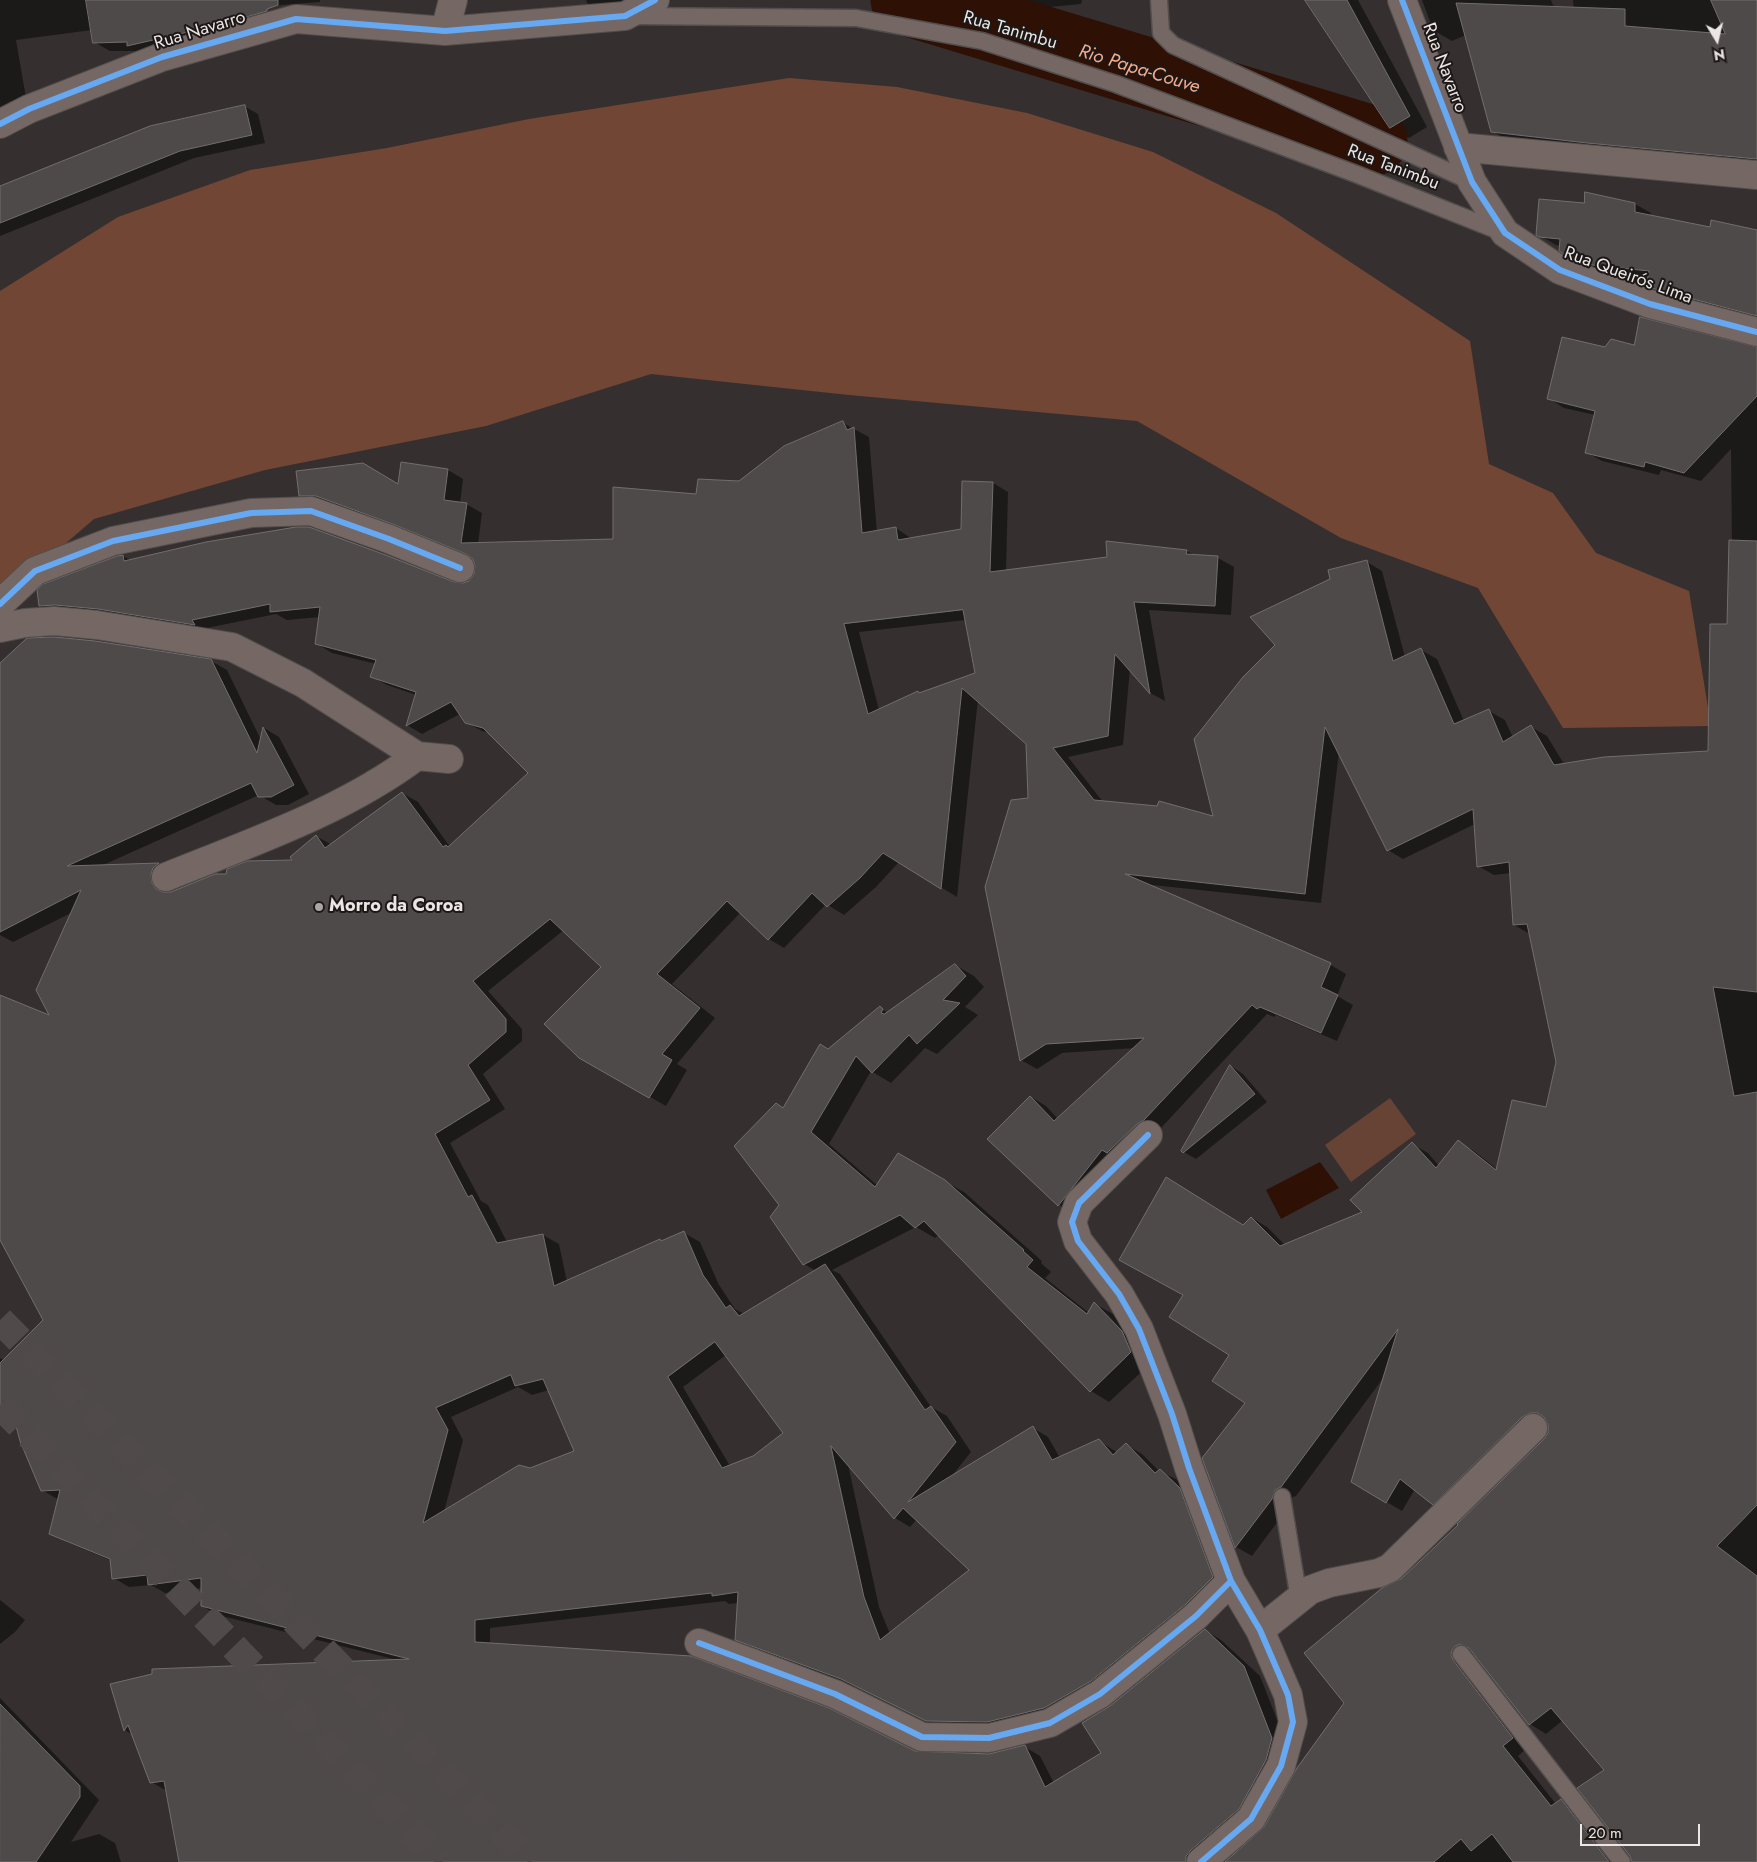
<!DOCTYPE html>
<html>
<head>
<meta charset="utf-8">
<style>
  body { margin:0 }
  #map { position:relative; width:1757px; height:1862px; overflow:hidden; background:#35302f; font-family:Jost,sans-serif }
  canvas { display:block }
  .north { position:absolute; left:1692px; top:15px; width:50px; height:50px; -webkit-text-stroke:4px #1c1817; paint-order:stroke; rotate:171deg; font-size:14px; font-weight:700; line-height:20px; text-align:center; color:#ebe5e3 }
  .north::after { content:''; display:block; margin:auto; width:18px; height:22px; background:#ebe5e3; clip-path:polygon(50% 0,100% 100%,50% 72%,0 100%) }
  .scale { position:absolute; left:1580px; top:1824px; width:120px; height:22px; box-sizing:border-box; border:2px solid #ebe5e3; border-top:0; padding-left:6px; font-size:15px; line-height:18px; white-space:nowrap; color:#ebe5e3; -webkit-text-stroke:4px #1c1817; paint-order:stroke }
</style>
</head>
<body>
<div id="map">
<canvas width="1757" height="1862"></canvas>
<div class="north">N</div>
<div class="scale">20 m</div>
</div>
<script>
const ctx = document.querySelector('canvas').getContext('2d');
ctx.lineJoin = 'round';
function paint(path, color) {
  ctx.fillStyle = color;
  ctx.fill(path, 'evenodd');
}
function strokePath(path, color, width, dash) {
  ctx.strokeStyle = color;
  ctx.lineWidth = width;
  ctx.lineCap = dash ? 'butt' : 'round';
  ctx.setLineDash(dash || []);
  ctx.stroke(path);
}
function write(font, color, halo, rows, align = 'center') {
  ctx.font = font + ' Jost,sans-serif';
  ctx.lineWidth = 4;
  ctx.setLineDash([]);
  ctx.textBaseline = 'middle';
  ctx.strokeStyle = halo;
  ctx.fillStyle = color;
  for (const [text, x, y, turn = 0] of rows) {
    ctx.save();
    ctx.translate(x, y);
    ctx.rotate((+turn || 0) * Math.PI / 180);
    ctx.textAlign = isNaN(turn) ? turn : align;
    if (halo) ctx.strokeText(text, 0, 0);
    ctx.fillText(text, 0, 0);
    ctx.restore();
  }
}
paint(new Path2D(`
  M1390,1098L1416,1134L1351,1182L1325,1145Z`), '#664334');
paint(new Path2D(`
  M789,78L897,87L1027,113L1153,152L1276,213L1470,341L1489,464L1553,493L1596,553L1689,591L1711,726L1563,728L1478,588L1341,538L1137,421L849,395L651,374L486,426L265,470L94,519L0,600V291L118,217L250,170L387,148L529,119Z`), '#724635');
paint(new Path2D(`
  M1320,1162L1339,1188L1281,1219L1266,1190Z`), '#2e1005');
paint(new Path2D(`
  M0,0H320V2L256,7L253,28L144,54L137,51H110L94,42L92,30L16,40L28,109L0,127Z
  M586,0H657L604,13L587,3Z
  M1013,0H1082L1081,4L1029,9Z
  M1306,0H1358L1427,127L1409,138L1391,127Z
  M1422,0H1551L1578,68L1573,0H1757V168L1511,142L1492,131L1466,35L1452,41L1433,30Z
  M244,106L258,114L265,143L194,158L0,236V188Z
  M1586,204H1635L1651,213L1650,216L1711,229L1757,232V320L1663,294L1647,285L1649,277L1609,274L1584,265L1568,255L1561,246L1556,245L1537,234Z
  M1635,346L1757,348V1862H1633L1606,1770L1563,1720L1546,1734L1530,1724L1475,1654H1471L1528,1747L1518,1756L1556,1804L1561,1801L1576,1810L1617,1862H1227L1265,1828L1346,1703L1402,1580L1545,1440L1549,1433L1548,1421L1538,1425L1449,1513L1433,1503L1415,1489L1402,1511L1353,1482L1384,1377L1296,1496L1291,1498L1288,1508L1252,1556L1236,1547L1204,1459L1247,1402L1230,1355L1244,1226L1252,1218L1267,1227L1285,1245L1364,1213L1412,1144L1428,1153L1439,1166L1458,1142L1474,1151L1497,1169L1547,1109L1557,1062L1530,934L1514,925L1511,873L1494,875L1478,866L1475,824L1403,859L1388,850L1339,752L1321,903L1143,884L1331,965L1346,974L1337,996L1353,1005L1337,1041L1276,1015L1274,1017L1267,1014L1160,1129L1153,1133L1074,1214L1059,1205L989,1139L1031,1097L1046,1106L1058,1119L1135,1048L1062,1053L1037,1069L1021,1060L1029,799L1028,743L978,699L957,897L899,862L876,887L844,915L826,904L784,948L769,939L741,912L672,984L715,1018L677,1064L687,1070L666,1106L580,1057L603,967L564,930L488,991L522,1029V1041L483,1074L505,1109L450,1143L481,1201L488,1205L507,1242L543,1235L559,1244L567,1282L684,1233L700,1242L719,1285L735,1309L744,1314L816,1271L804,1264L781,1205L784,1109L828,1051L880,1008L888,1013L955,965L974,976L984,987L965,1007L978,1015L937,1054L925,1048L891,1083L871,1071L829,1144L877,1185L898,1155L964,1192L1042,1261L1041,1263L1051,1272L1045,1278L1089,1313L1095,1304L1113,1314L1141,1343L1150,1364L1109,1402L1091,1391L939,1235L935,1238L916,1227L832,1270L840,1274L931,1407L947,1416L971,1452L951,1477L1033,1428L1048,1437L1060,1458L1099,1441L1118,1453L1126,1445L1142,1454L1159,1471L1176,1479L1195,1498L1228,1586L1060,1717L943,1730L858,1688L752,1648L736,1639L738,1603L729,1604L725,1601L490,1628V1645L828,1710L921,1754L989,1755L1025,1747L1040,1756L1054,1783L1102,1753L1110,1707L1205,1630L1221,1640L1260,1676L1288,1748L1204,1862H182L167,1791L151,1782L133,1735L125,1730L112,1685L397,1660L218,1615L202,1606V1588L165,1593L151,1585L129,1587L114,1578L112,1561L67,1542L51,1533L59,1500L42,1490L13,1412L0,1421V1358L4,1360L44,1320L0,1237V997L52,1017L73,912L13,942L0,935V688L211,661L227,670L261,740L264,728L279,737L309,794L288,805H276L259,795L101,866L158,865L173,873L166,884L167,893L227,875L294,862L316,836L332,845L402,793L418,802L450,847L529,773L490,733L482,731L465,722L460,714L422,734L407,725L416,695L387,685L371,676L376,664L332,653L317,644L320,617L287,620L276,614L207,628L209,633L56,615L40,606L118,557L123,556L130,560L463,585L470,582L475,575L477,566L474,558L412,533L333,505L316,504L300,495L399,486L448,470L463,479L460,504H466L482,513L478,544L614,540L697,495L739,483L843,423L869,437L877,532L896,528L912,539L962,530L993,483L1008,492L1006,571L1187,551L1196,556L1218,558L1234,567L1231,615L1149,610L1165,701L1150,693L1130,669L1123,745L1068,757L1103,802L1215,818L1367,562L1382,571L1405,657L1421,650L1437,659L1464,721L1489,711L1505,720L1513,738L1531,727L1547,736L1564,764L1709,752L1728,625L1732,552L1731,449L1701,481L1661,470L1659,475L1602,461L1586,452L1595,415L1564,408L1548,398L1605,348ZM966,620L976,673L879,710L859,632ZM726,1355L784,1433L753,1457L730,1466L683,1387ZM518,1387L532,1395L549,1390L576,1452L530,1470L444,1512L463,1440L451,1417ZM848,1464L895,1518L910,1527L917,1519L971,1570L890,1634L879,1607Z
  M1231,1066L1243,1074L1267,1102L1196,1159L1182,1151Z
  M0,1600L25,1620L15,1632L0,1644Z
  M0,1698L99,1800L71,1842L99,1834L115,1843L121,1862H0Z`), '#0007');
strokePath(new Path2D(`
  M906,0L1372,141`), '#2e1005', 71);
const building = new Path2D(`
  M86,0H278V5L267,9V11L188,34V32L127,46V42L93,43Z
  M1305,0H1347L1410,116L1390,128Z
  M1711,0H1757V159L1587,143L1491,132L1456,3L1625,9V26L1725,34Z
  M245,105L252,135L180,151L0,223V186L150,126Z
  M1585,192L1635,203V212L1710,227L1711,220L1757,230V316L1655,289L1646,286L1649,271L1592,265L1567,256L1559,251L1560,239L1539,237L1536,235L1539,199L1584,203Z
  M1640,317L1757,347V396L1684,473L1645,462L1644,467L1585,453L1595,411L1547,399L1562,337L1605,347L1611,339L1634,345Z
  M843,421L847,430L854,427L862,533L896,527L898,540L961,529L962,481L993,482L990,572L1107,557L1106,541L1187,550L1186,554L1218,556L1215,606L1134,602L1150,694L1115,654L1108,736L1053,748L1094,800L1157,806L1159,801L1213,816L1194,739L1243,677L1275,645L1250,617L1330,579L1328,570L1367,560L1393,661L1421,648L1454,724L1489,709L1503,742L1531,725L1554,765L1604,757L1708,751L1710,624H1727L1729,540L1757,541V992L1713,987L1734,1096L1757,1092V1505L1717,1546L1757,1576V1862H1632L1630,1856L1577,1788L1604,1770L1551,1708L1529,1725L1469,1648L1460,1644L1455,1646L1452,1650L1451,1655L1453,1660L1513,1738L1503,1746L1551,1806L1561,1799L1609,1862H1513L1492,1834L1471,1851L1461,1839L1434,1862H1225L1264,1827L1297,1768L1344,1703L1304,1653L1382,1588L1401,1579L1458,1525L1457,1524L1544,1439L1548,1433V1425L1544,1417L1538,1413H1530L1522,1417L1433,1505L1400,1479L1386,1503L1351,1482L1398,1329L1281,1487L1275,1490L1272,1499L1235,1548L1202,1458L1245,1403L1212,1381L1229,1355L1169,1317L1183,1295L1119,1260L1166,1177L1243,1225L1251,1217L1280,1246L1362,1212L1350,1200L1412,1142L1436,1168L1458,1140L1496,1170L1512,1100L1546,1107L1556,1062L1527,924L1513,925L1509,862L1477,867L1473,809L1387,851L1325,727L1305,894L1125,874L1331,963L1321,987L1338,995L1321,1033L1260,1007L1257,1009L1252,1005L1144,1120L1137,1124L1107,1153L1102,1150L1058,1206L987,1139L1030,1096L1054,1121L1144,1038L1046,1044L1020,1061L985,887L1011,800L1028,798L1026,744L962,688L941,889L883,853L860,878L827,907L812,893L768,940L727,901L657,974L700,1008L662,1054L672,1060L649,1098L579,1058L544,1024L601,967L550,919L473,981L506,1019V1032L468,1065L490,1100L435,1134L468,1197L472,1195L497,1243L543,1234L554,1286L660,1239L661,1241L684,1231L703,1275L726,1308L730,1305L739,1316L825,1264L925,1410L931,1406L956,1442L908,1502L1033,1426L1052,1460L1099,1439L1113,1455L1126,1443L1155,1473L1160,1469L1180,1488L1213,1577L1186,1604L1091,1681L1044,1708L987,1722L926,1721L841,1679L735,1640L738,1592L712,1596V1593L475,1620V1642L691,1656L829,1708L915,1751L989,1754L1025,1745L1045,1787L1101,1753L1082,1723L1110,1706L1205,1629L1244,1666L1272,1738L1266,1760L1239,1809L1191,1850L1186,1856V1862H179L164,1781L150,1783L128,1725L124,1731L110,1684L152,1674V1669L409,1659L201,1606V1578L148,1585L147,1575L112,1579L110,1559L49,1534L60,1490L41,1491L20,1441L11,1407L0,1408V1363L43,1320L0,1240V995L49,1015L36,990L81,890L0,932V663L27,638L54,637L95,641L211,659L257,753L263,727L294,785L271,797H258L251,783L67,866L159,863L153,868L151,874L152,883L156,889L163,892H171L215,874H226L227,869L247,861L292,860L290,857L316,835L325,848L402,792L443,847L446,845L448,847L528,773L483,728L465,723L451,702L406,726L416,692L370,677L376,660L315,644L320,607L270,612V604L192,620L195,625L98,609L55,605L39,606L37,590L43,584L117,556L123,555L124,561L206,542L296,527H309L383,554L454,582L463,583L469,581L474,574L475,566L473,559L466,554L395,525L316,496H299L296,471L363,463L398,484L401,462L448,469L444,500L467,503L461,543L613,539V487L696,494L698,479L739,481L784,446ZM963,610L975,673L919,693L918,691L868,714L844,624ZM715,1342L783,1433L753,1456L722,1468L668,1377ZM511,1375L515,1386L543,1379L574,1451L530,1468L519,1465L423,1523L448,1430L436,1408ZM831,1446L894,1519L903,1508L969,1570L880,1640L864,1597Z
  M955,964L966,976L943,1000L960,1003L917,1044L909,1035L872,1073L856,1056L811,1132L875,1187L898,1153L945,1180L1024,1250L1023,1251L1033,1260L1027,1267L1087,1314L1094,1302L1122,1331L1131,1352L1090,1392L924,1221L915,1228L900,1215L803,1265L770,1217L779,1205L734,1146L776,1103L783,1108L820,1044L828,1049L880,1006L883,1009L881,1013L884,1014Z
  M1230,1065L1255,1094L1183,1153L1181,1151Z
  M0,1704L80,1786V1797L36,1862H0Z`);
paint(building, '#4e4a49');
strokePath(building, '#726e6d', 1);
strokePath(new Path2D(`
  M0,1320L531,1862
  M0,1405L442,1862`), '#504b4a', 28, [28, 14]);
const lane = new Path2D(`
  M1159,0L1161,33L1173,45L1472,182
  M633,16L856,18L982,41L1116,84L1356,174L1504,233
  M1282,1497L1299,1599
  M1461,1654L1622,1862`);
const street = new Path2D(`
  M1402,0L1472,182L1505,233L1560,270L1650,304L1757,332
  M445,31L453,0
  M0,124L29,109L162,57L296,19L445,31L625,16L655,0
  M1458,147L1757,175
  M0,604L35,571L113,541L251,513L311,511L389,539L460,568
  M0,628L25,623L54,621L97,625L232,647L303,683L417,756L449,759
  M166,877C252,842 342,812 417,756
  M1148,1135L1079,1203L1072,1222L1078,1241L1119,1294L1139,1329L1172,1414L1189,1468L1231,1581
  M1260,1630L1310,1590L1329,1583L1379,1573L1390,1568L1533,1428
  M699,1643L835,1694L922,1737L989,1738L1050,1723L1100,1694L1196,1616L1231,1581L1260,1630L1288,1695L1293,1722L1281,1766L1251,1819L1201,1862`);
strokePath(lane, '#514e4d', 19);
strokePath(street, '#514e4d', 30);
strokePath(lane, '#756864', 16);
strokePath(street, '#756864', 28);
strokePath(new Path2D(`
  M1402,0L1472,182L1505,233L1560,270L1650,304L1757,332
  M0,124L29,109L162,57L296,19L445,31L625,16L655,0
  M0,604L35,571L113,541L251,513L311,511L389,539L460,568
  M1148,1135L1079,1203L1072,1222L1078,1241L1119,1294L1139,1329L1172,1414L1189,1468L1231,1581
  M699,1643L835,1694L922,1737L989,1738L1050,1723L1100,1694L1196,1616L1231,1581L1260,1630L1288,1695L1293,1722L1281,1766L1251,1819L1201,1862`), '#66a8f1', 6);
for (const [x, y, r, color] of [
  [319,907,5,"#aba6a4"]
]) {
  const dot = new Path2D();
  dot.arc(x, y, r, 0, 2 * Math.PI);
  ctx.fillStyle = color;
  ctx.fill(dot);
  strokePath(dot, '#1c1817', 2);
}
write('18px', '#ebe5e3', '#1c1817', [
  ["Rua Navarro",200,31,-17],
  ["Rua Tanimbu",1010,31,16],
  ["Rua Navarro",1444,68,69],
  ["Rua Tanimbu",1393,168,21],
  ["Rua Queirós Lima",1628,276,20]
]);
write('bold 18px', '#ebe5e3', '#1c1817', [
  ["Morro da Coroa",329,907]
], 'left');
write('italic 19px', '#f8a989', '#1c1817', [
  ["Rio Papa-Couve",1139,70,17]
]);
</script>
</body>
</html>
